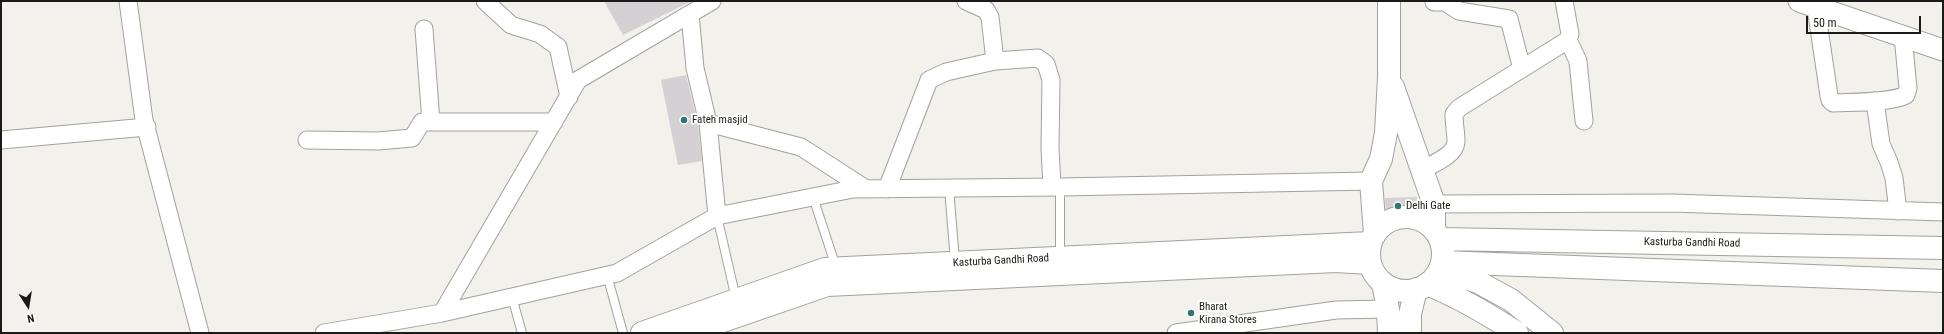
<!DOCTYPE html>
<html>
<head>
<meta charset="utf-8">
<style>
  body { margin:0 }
  #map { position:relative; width:1944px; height:334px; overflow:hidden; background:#f3f1ec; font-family:"Roboto Condensed",sans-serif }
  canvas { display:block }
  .frame { position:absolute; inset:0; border:2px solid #1a1a18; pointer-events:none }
  .north { position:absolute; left:8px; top:286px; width:40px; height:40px; -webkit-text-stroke:3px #fffffe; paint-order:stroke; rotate:168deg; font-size:11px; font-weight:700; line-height:16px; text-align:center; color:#1a1a18 }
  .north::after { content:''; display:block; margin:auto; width:14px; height:18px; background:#1a1a18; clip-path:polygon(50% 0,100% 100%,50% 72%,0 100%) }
  .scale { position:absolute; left:1806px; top:16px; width:115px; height:18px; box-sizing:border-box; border:2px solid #1a1a18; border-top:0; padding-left:5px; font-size:12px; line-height:14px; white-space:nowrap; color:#1a1a18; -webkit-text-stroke:3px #fffffe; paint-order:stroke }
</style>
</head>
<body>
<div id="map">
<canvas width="1944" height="334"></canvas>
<div class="frame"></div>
<div class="north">N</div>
<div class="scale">50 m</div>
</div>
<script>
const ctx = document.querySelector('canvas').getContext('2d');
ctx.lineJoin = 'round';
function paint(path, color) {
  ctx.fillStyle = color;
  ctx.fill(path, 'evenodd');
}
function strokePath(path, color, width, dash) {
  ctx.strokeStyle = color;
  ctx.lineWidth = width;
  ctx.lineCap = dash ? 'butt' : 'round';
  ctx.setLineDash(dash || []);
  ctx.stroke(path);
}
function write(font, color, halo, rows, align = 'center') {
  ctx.font = font + ' "Roboto Condensed",sans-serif';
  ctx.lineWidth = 3.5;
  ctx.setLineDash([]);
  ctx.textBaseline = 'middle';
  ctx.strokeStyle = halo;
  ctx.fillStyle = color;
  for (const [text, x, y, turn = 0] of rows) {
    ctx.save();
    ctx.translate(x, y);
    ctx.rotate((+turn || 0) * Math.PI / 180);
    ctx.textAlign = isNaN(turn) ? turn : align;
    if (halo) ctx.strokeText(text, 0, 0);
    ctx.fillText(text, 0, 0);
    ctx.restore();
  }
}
paint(new Path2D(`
  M604,1H692L623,35Z
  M686,75L698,125L702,161L678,165L661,80Z
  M1417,197V213L1386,214L1385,198Z`), '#d5d0d3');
const service = new Path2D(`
  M1060,187V256
  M949,188L955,261
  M813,197L836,267
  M717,216L736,299
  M607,275L623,333
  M512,297L522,333`);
const minor = new Path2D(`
  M128,1L144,120L200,333
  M485,1L511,25L540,34L558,47L569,97
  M966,1L986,10L990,17L995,61L1038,58L1046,64L1051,80L1050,148L1052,187
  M1815,1L1829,96L1830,100L1833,103C1851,102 1891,103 1906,95L1908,88L1903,36
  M1434,2H1445L1459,11L1509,19L1522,69
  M690,14L695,68L708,123L801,147L866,189
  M424,29L431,122
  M1568,40L1578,61L1584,121
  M1875,101L1881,144L1889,162L1894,178L1898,211
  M708,123L717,216
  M1,140L147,127
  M307,140L378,141L412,138L422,122H554
  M1422,170C1432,164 1455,156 1456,142C1456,133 1454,123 1454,114L1459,108L1568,40L1570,34L1564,1
  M887,189L929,80L946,72L995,61
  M1434,204L1672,203L1943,212
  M442,313L578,80L712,1
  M324,333L442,313L617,273L717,216L853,189L1060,187L1371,181
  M1176,333L1336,310L1388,309`);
const tertiary = new Path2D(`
  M1799,1L1943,50`);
const secondary = new Path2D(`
  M1393,87L1434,204V229
  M1375,234L1371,181L1381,159L1386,133L1389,77V1
  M1440,269L1478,282L1511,300L1552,333
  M1427,284C1459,297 1488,314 1517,333`);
const primary = new Path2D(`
  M1369 254a37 37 0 1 1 74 0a37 37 0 1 1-74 0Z
  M1440,239L1943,248
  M1442,262L1943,281
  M1383,283L1388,309L1389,333
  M642,333L825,269L1370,243
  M688,333L827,285L1336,261L1370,263
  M1410,333V314L1416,289`);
strokePath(service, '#a2a19c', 10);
strokePath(minor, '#a2a19c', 19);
strokePath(tertiary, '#a2a19c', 23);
strokePath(secondary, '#a2a19c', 24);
strokePath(primary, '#a2a19c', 24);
strokePath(service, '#fff', 8);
strokePath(minor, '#fff', 17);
strokePath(tertiary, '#fff', 21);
strokePath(secondary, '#fff', 22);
strokePath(primary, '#fff', 22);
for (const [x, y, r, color] of [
  [684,120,4,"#2f766e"],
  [1398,206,4,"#2f766e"],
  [1191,313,4,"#2f766e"]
]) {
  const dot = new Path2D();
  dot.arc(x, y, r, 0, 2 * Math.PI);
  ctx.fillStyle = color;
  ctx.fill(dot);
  strokePath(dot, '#fffffe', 1.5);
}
write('11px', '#1a1a18', '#fffffe', [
  ["Fateh masjid",692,120],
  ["Delhi Gate",1406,206],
  ["Bharat",1199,307],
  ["Kirana Stores",1199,320]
], 'left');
write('11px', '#1a1a18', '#fffffe', [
  ["Kasturba Gandhi Road",1692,243,1],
  ["Kasturba Gandhi Road",1001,261,-3]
]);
</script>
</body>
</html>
